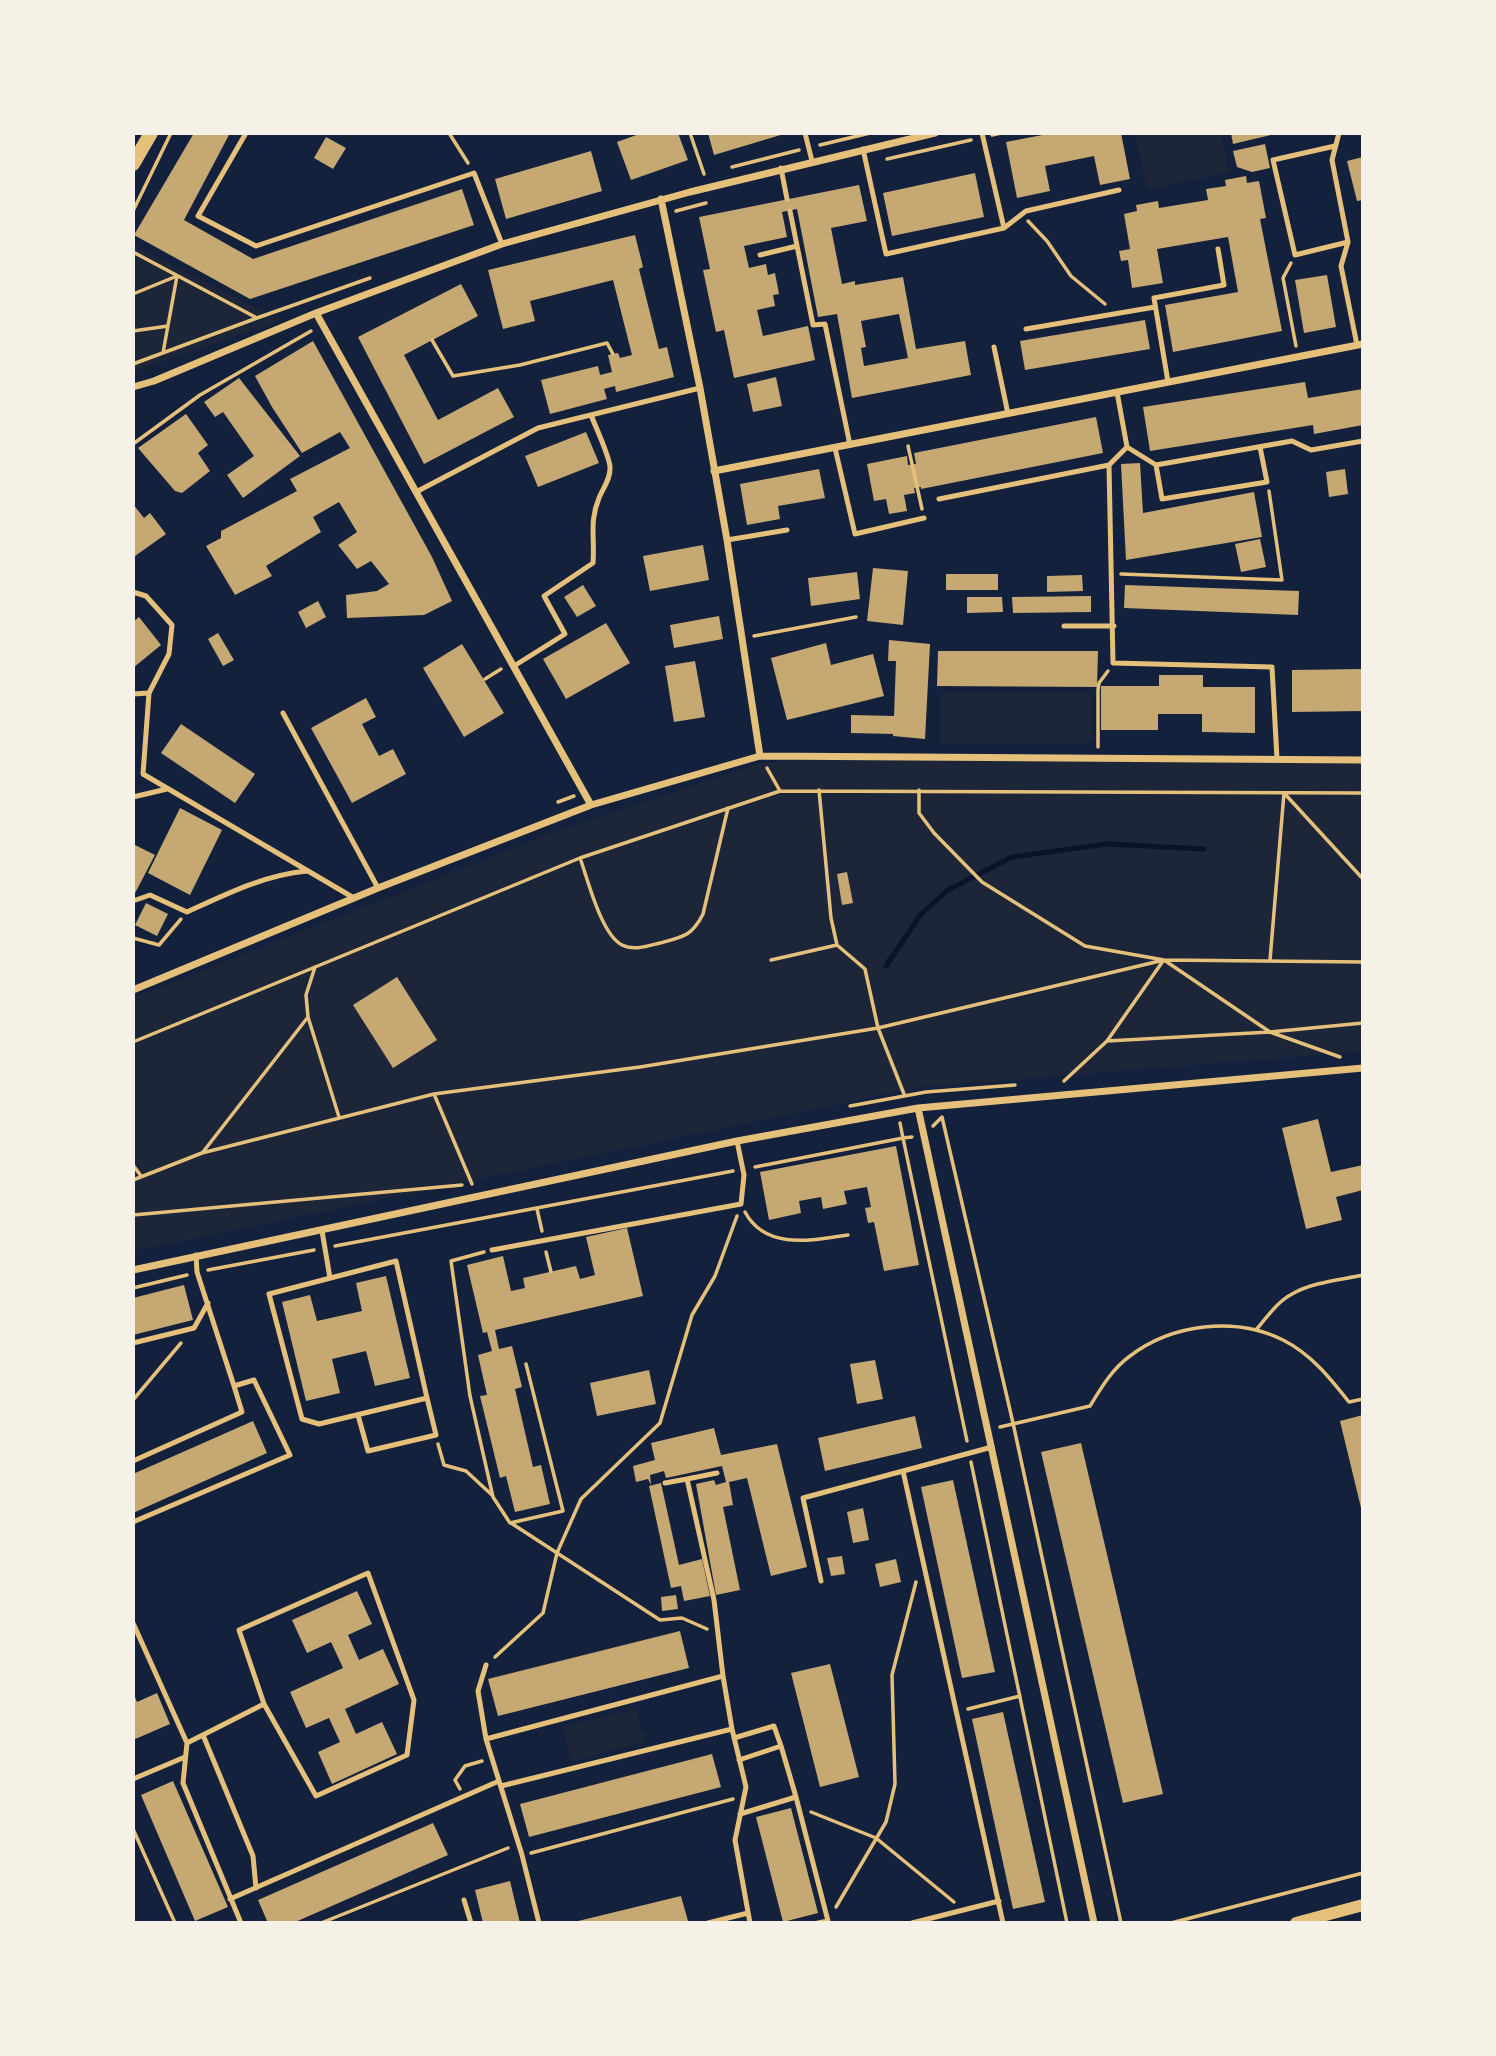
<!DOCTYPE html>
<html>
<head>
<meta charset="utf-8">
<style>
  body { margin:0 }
  #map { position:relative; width:1496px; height:2056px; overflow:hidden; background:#14213d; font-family:Ubuntu,sans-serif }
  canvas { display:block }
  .frame { position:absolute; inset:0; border:135px solid #f6f1e7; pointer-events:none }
</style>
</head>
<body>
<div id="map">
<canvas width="1496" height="2056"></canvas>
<div class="frame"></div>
</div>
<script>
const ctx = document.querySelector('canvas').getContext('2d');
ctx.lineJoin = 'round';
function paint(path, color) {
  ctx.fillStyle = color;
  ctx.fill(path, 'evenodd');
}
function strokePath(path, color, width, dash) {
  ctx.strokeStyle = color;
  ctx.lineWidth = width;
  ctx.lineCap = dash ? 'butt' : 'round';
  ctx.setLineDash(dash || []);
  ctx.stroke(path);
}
paint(new Path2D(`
  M1135,133H1221L1229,172L1147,189Z
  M133,245L281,321L133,371Z
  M940,693H1092V743L940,744Z
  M789,760H1363V1051L921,1087L133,1251V998L563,829L758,764Z
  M636,1709L644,1742L572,1761L562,1727Z`), '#1d2539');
strokePath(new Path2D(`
  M886,966L921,914L948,890L1012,857L1107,844L1204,849`), '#0b132b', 5);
paint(new Path2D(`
  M194,133H230L184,220L253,259L462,189L474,225L250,299L134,235Z
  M642,133H678L688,160L631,180L617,142Z
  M708,133H784V134L714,155Z
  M1053,133H1121L1130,179L1100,185L1094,156L1045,166L1050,191L1017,198L1006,142Z
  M1231,133H1275V134L1233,144Z
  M326,137L346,148L333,169L314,158Z
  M1265,144L1270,168L1252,172L1237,167L1233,151Z
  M591,151L602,191L506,219L495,179Z
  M1363,157V200L1357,201L1347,161Z
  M975,173L984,217L892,236L883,193Z
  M1246,176L1247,183L1259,181L1266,218L1260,219L1282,331L1173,352L1165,305L1238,292L1228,237L1157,249L1163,283L1132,288L1128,260L1121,261L1119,251L1130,249L1124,214L1137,211L1136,205L1158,201L1159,208L1208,200L1206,189L1226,186L1225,180Z
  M859,185L867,221L831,228L842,284L855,281V285L903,277L916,349L965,341L971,375L852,398L837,314L818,317L797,209L782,212L787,237L744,246L749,268L766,264L768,275L775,273L779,294L773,295L775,306L757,310L763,336L808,326L815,360L734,378L724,330L716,332L703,270L710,269L699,217ZM899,314L908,358L864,366L861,348L866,347L861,321Z
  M635,235L643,267L639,269L659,349L667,347L674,377L616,392L615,386L604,389L607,399L550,414L541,380L598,366L600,375L612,372L608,355L618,353L620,358L632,355L613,280L530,301L535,321L503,329L488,270Z
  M1327,275L1336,327L1304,333L1295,280Z
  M461,284L478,316L404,355L438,420L498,388L514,417L424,464L358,337Z
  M1145,320L1150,349L1025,370L1020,341Z
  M313,341L432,557L452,601L424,615L347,618L346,595L377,591L389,584L371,561L357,569L338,545L357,532L339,502L313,517L321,532L266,566L272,576L235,595L206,546L221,538V531L297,491L290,479L350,448L340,432L302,453L272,407L255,376Z
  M776,377L782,406L753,412L747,384Z
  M239,378L300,456L243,498L227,475L254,456L223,412L215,417L204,402Z
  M1305,382L1308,398L1363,389V425L1314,434L1313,425L1150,451L1143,407Z
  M186,414L208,445L198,453L210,471L182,493L175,491L138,448Z
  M1096,417L1103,453L921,489V487L914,488L915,493L904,495L907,511L889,514L886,499L874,501L867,464L907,456L908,465L916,464L914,453Z
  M586,432L599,463L538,487L525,456Z
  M1140,463L1143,513L1254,492L1262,537L1126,560L1121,464Z
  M819,469L825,498L778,506L780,519L747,525L740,484Z
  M1345,469L1348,494L1329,497L1326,472Z
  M133,504L144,518L150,513L166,534L135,556L133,554Z
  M1260,539L1266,567L1241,572L1235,544Z
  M703,545L709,580L650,591L643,556Z
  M873,568L908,571L903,625L867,621Z
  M857,572L860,599L811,606L808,578Z
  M946,574H998V590H946Z
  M1082,575L1083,591L1047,592V576Z
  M583,585L596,606L577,617L564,597Z
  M1125,585L1299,591L1298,615L1124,608Z
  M1091,596V612L1013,613L1012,597Z
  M967,597H1002L1003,612L967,613Z
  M318,601L326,617L306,628L298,612Z
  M719,616L723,639L674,648L670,625Z
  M139,617L161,645L133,668V622Z
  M606,623L630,663L566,699L543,659Z
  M218,633L234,660L223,666L208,639Z
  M889,640L930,644L925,739L893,736V734L851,733V715L894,716L896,661H888Z
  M826,643L831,665L873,654L884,696L787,720L771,658Z
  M462,644L504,713L464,737L423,668Z
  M938,651H1098L1097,687L937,686Z
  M695,661L705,717L674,722L665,666Z
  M1363,669V711L1292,712V670Z
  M1159,675H1203V687H1255V733L1202,732V714H1158V730H1101V686H1159Z
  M366,698L376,717L362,724L379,756L393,749L406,774L352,803L311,728Z
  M181,724L255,774L235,803L161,753Z
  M180,808L222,830L190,895L148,873Z
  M133,844L155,855L133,897Z
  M847,872L853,903L842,905L837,874Z
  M146,903L168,914L157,936L135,925Z
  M397,977L437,1040L393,1068L353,1005Z
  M1318,1119L1331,1172L1363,1165V1190L1336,1197L1342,1220L1306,1229L1282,1128Z
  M896,1146L919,1265L884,1271L874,1222L868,1223L865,1208L871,1207L867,1187L844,1191L847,1204L823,1209L821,1197L799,1201L801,1213L769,1220L760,1172Z
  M627,1228L643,1296L495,1330L499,1349L512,1346L522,1387L515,1389L533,1467L541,1465L550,1504L515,1512L506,1476L500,1478L480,1396L487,1395L478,1355L492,1351L487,1332L483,1333L467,1265L503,1256L511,1291L525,1288L523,1278L576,1266L580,1279L595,1275L586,1237Z
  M386,1276L410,1378L375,1386L366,1351L332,1359L340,1393L306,1401L282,1302L310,1295L317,1321L362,1311L356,1283Z
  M184,1285L193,1320L133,1335V1298Z
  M875,1360L883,1399L857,1404L850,1364Z
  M649,1370L656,1404L597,1416L590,1383Z
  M1363,1415V1512H1362L1340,1421Z
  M915,1416L922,1448L825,1471L818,1438Z
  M253,1421L267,1453L133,1513V1474Z
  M714,1428L721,1455L777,1444L807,1567L771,1576L747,1478L729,1482L733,1505L723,1507L740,1590L716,1595L696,1484L714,1480L716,1485L726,1482L722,1466L666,1478L664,1471L650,1475L651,1485L648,1479L636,1482L633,1466L655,1460L651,1443Z
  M1081,1443L1163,1794L1123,1803L1041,1452Z
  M953,1480L995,1672L962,1678L921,1487Z
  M661,1483L679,1565L702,1559L710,1596L684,1601L681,1586L671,1588L649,1486Z
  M863,1508L869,1540L853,1543L847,1512Z
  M842,1556L845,1574L831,1576L827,1558Z
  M896,1559L901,1582L880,1587L875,1564Z
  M357,1591L372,1624L348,1635L359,1660L383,1649L399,1684L345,1709L356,1734L382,1722L397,1754L332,1784L318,1752L340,1742L329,1718L306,1728L290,1692L343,1668L331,1642L307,1653L292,1620Z
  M676,1595L678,1609L662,1611L661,1597Z
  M680,1631L689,1668L498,1716L488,1679Z
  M830,1664L859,1777L820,1787L791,1673Z
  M133,1692L137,1702L157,1693L170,1724L133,1740Z
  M1003,1712L1045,1902L1013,1909L972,1719Z
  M712,1754L721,1787L529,1837L520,1804Z
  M173,1781L228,1907L195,1921L141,1795Z
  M791,1808L818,1913L783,1922L756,1817Z
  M433,1823L448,1855L293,1923H268L258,1900Z
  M510,1881L520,1923H483L475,1890Z
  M681,1896L688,1921L575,1923L574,1922Z`), '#c6a872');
strokePath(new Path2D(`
  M449,133L468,163
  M690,133L704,174
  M992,135L1001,133
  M820,145L870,133
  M887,159L971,140
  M732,167L799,150
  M133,211L171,133
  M676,211L706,203
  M1028,221L1047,241L1071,276L1105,304
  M133,252L257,318L133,364
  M1291,263L1283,278L1296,346
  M133,294L177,276L163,353
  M257,318L370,278
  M133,331L168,326
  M432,340L453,376L520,365L607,343L613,354
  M133,444L200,395L311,331
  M908,446L922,509
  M1121,574L1282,580L1269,491
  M754,636L856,617
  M485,679L501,669
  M1098,747V690L1099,683L1108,671
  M767,768L780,791
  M919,790V813L934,833L982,882L1085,946L1164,960L1363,962
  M558,802L574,796
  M580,858C588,880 601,934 622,945C634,951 648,946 660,943C683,937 692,936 703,914L728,808
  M133,938L159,945L181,919
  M837,945L865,969L878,1028L904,1094
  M771,960L837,945L831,918L819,790
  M1270,960L1284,793L1363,879
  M308,1017L339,1117
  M1107,1041L1270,1032L1363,1023
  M133,1042L580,858L780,791L1363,793
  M1064,1081L1107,1041L1163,961
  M434,1094L472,1184
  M850,1106L926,1092L1015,1085
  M900,1123L903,1138L912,1137
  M933,1126L942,1117L1013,1423L1121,1923
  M203,1152L308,1017L306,995L315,967
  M133,1165L141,1176
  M755,1167L903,1138L967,1441
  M133,1180L202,1153L434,1094L640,1067L878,1028L1164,960L1270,1032L1340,1057
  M537,1209L542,1231
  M745,1212C766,1251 813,1240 848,1235
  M133,1215L462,1185
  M335,1246L733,1171
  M484,1252L451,1261L470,1396L493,1497L510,1523L563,1511L526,1364
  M546,1252L551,1272
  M208,1270L314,1250
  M133,1288L187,1275
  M1256,1330C1267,1317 1277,1302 1292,1294C1313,1282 1340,1280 1363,1275
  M133,1400L181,1343
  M1000,1427L1090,1406C1101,1388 1112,1369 1130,1356C1172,1324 1235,1316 1283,1340C1311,1354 1330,1378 1349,1402L1363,1399
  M438,1444L444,1465L466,1471L492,1495
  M971,1462L1067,1923
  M511,1523L660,1620L682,1618L707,1629
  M495,1657L543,1613L557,1553L581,1499L660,1423L692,1315L715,1276L737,1216
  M968,1709L1020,1696
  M460,1789L455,1780L465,1766L482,1761
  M811,1812L876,1838L954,1902
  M133,1829L175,1923
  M531,1853L733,1799
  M836,1907L886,1822L895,1784L892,1675L916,1582
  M321,1923L508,1848
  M1171,1923L1363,1873`), '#e5c07b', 3.5);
strokePath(new Path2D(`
  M246,133L198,216L256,246L474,173L502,244
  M805,133L812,161
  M982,133L1004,228
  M1339,133L1332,160L1348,242L1341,266L1357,345
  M1335,146L1273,160L1295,255L1348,242
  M863,149L886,254L1004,228L1026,211L1119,190
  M781,168L787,199
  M790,211L813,325L825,324L850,445
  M760,255L797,246
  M1026,329L1155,307
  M994,347L1008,414
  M1168,382L1154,298L1224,285L1218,249
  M1117,392L1127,447L1156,465L1292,441L1311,450L1363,441
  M1127,447L1109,465L1113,663L1272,667L1277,759
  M835,448L855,534L924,518
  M1156,465L1162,499L1267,482L1260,447
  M416,492L538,428L700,388
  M939,499L1109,465
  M727,540L787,530
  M133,592L146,596L172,625L169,654L149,693L143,774L354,898
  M1064,626H1114
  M514,666L565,634L544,596L593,563C595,538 589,522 599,498C603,488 611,478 610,467C609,455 596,428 591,415
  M133,694L149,693
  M283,713L378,888
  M133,797L167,789
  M133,901L150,895L187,912C226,894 264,875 307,871
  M322,1231L330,1278
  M492,1250L741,1204L744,1175L737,1141
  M396,1261L427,1398L319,1424L302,1419L269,1294Z
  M133,1343L194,1328L208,1303
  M358,1415L368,1451L436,1435L427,1398
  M133,1461L242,1412L234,1386
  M903,1471L1003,1923
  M717,1473L687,1479L714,1600L723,1676
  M665,1483L687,1479
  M133,1522L290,1455L254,1380L234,1386L197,1272L196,1255
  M821,1581L803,1498L992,1447
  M133,1623L187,1743L183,1783L241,1923
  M486,1665L478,1691L486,1739
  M203,1735L253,1856L256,1888
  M734,1738L774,1726L781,1746L739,1760
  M187,1743L264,1704L239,1630L368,1573L414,1700L407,1755L316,1796L264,1704
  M781,1746L796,1797
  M133,1779L185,1757
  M501,1786L732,1729
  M740,1814L796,1797L828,1921L818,1923
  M230,1899L499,1781
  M464,1900L471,1923
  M539,1923L522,1855L486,1739L723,1676L732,1729L746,1787L735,1840L750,1923
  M708,1923L748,1913
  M912,1923L999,1901`), '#e5c07b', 5);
strokePath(new Path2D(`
  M661,199L700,388L727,540L760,756
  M316,313L591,805
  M133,387L154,381L316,313L502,244L690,192L935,133
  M714,471L1363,344
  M133,990L378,888L591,805L760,756L1363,760
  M918,1108L1094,1923
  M133,1270L737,1141L918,1108L1363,1068`), '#e5c07b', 7);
strokePath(new Path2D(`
  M1296,1923L1363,1905`), '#e5c07b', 12);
strokePath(new Path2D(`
  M133,164L151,133`), '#e5c07b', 14);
</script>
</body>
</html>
